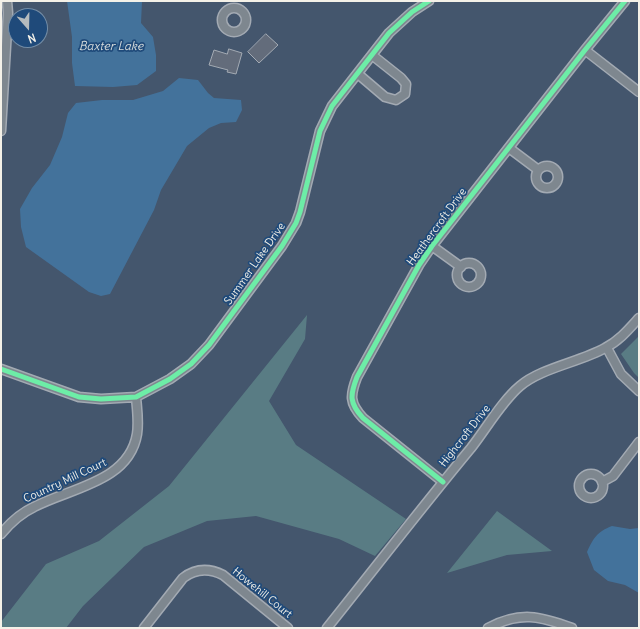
<!DOCTYPE html>
<html>
<head>
<meta charset="utf-8">
<style>
  body { margin:0 }
  #map { position:relative; width:640px; height:629px; overflow:hidden; background:#44566d; font-family:Delius,sans-serif }
  canvas { display:block }
  .frame { position:absolute; inset:0; border:2px solid #f4f1e8; pointer-events:none }
  .north { position:absolute; left:8px; top:8px; width:40px; height:40px; box-sizing:border-box; background:#1f4a7a; border:1px solid #748da6; border-radius:50%; rotate:160deg; font-size:11px; font-weight:700; line-height:16px; text-align:center; color:#f4f1e8 }
  .north::after { content:''; display:block; margin:auto; width:14px; height:18px; background:#b6bbbd; clip-path:polygon(50% 0,100% 100%,50% 72%,0 100%) }
</style>
</head>
<body>
<div id="map">
<canvas width="640" height="629"></canvas>
<div class="frame"></div>
<div class="north">N</div>
</div>
<script>
const ctx = document.querySelector('canvas').getContext('2d');
ctx.lineJoin = 'round';
function paint(path, color) {
  ctx.fillStyle = color;
  ctx.fill(path, 'evenodd');
}
function strokePath(path, color, width, dash) {
  ctx.strokeStyle = color;
  ctx.lineWidth = width;
  ctx.lineCap = dash ? 'butt' : 'round';
  ctx.setLineDash(dash || []);
  ctx.stroke(path);
}
function write(font, color, halo, rows, align = 'center') {
  ctx.font = font + ' Delius,sans-serif';
  ctx.lineWidth = 3.5;
  ctx.setLineDash([]);
  ctx.textBaseline = 'middle';
  ctx.strokeStyle = halo;
  ctx.fillStyle = color;
  for (const [text, x, y, turn = 0] of rows) {
    ctx.save();
    ctx.translate(x, y);
    ctx.rotate((+turn || 0) * Math.PI / 180);
    ctx.textAlign = isNaN(turn) ? turn : align;
    if (halo) ctx.strokeText(text, 0, 0);
    ctx.fillText(text, 0, 0);
    ctx.restore();
  }
}
paint(new Path2D(`
  M307,315L305,339L269,401L296,445L406,519L375,556L339,539L256,516L207,521L144,547L83,606L66,628H1V622L46,564L99,541L169,486Z
  M639,336V378L634,373L621,354Z
  M497,511L552,551L507,555L447,573Z`), '#597c84');
paint(new Path2D(`
  M67,1H142L141,23L153,37L156,55V71L137,85L113,87L75,86L72,63V37Z
  M179,78L198,80L208,93L214,98L241,100L242,110L236,122L221,123L209,128L187,146L161,190L154,210L110,294L101,296L89,292L26,247L21,227L20,209L32,188L50,165L62,137L68,113L76,103L102,100H133L163,91Z
  M612,526L630,529L639,528V593L625,585L608,581L594,570L587,552C594,537 597,532 612,526Z`), '#43729b');
const building = new Path2D(`
  M266,34L278,45L259,63L248,52Z
  M229,49L242,53L236,74L227,72L228,70L209,65L214,50L227,54Z`);
paint(building, '#636c7b');
strokePath(building, '#a3aab3', 1);
const street = new Path2D(`
  M222 20a12 12 0 1 1 24 0a12 12 0 1 1-24 0Z
  M585,50L639,92
  M358,74L385,97L396,100L405,94L406,84L401,78L372,55
  M1,131L8,13L7,1
  M509,148L537,169
  M536 177a11 11 0 1 1 22 0a11 11 0 1 1-22 0Z
  M432,246L461,267
  M457 275a12 12 0 1 1 24 0a12 12 0 1 1-24 0Z
  M607,348L621,374L639,391
  M1,369L79,397L101,399L136,397L170,379L191,364L209,345L282,246L296,223L300,212L320,131L332,106L389,33L412,12L429,1
  M579 486a12 12 0 1 1 24 0a12 12 0 1 1-24 0Z
  M443,482L363,418C349,403 350,395 357,377L419,265L432,246L585,50L625,1
  M602,482L613,476L639,442
  M1,534C10,523 21,513 34,507C70,488 129,482 137,434C139,422 137,409 136,397
  M144,628L183,578C196,568 209,568 223,575L288,628
  M327,628C375,568 422,507 471,448C486,429 502,401 520,386C541,368 580,362 605,348C619,341 629,329 639,318
  M488,628C520,611 540,616 572,628`);
strokePath(street, '#a3aab3', 11);
strokePath(street, '#7e878f', 8);
strokePath(new Path2D(`
  M1,369L79,397L101,399L136,397L170,379L191,364L209,345L282,246L296,223L300,212L320,131L332,106L389,33L412,12L429,1
  M443,482L363,418C349,403 350,395 357,377L419,265L432,246L585,50L625,1`), '#6deda7', 5);
write('11px', '#f4f1e8', '#1f4a7a', [
  ["Heathercroft Drive",437,227,-54],
  ["Summer Lake Drive",255,264,-55],
  ["Highcroft Drive",465,436,-52],
  ["Country Mill Court",65,481,-25],
  ["Howehill Court",262,593,39]
]);
write('italic 12px', '#d9dedd', '#1f4a7a', [
  ["Baxter Lake",111,47]
]);
</script>
</body>
</html>
